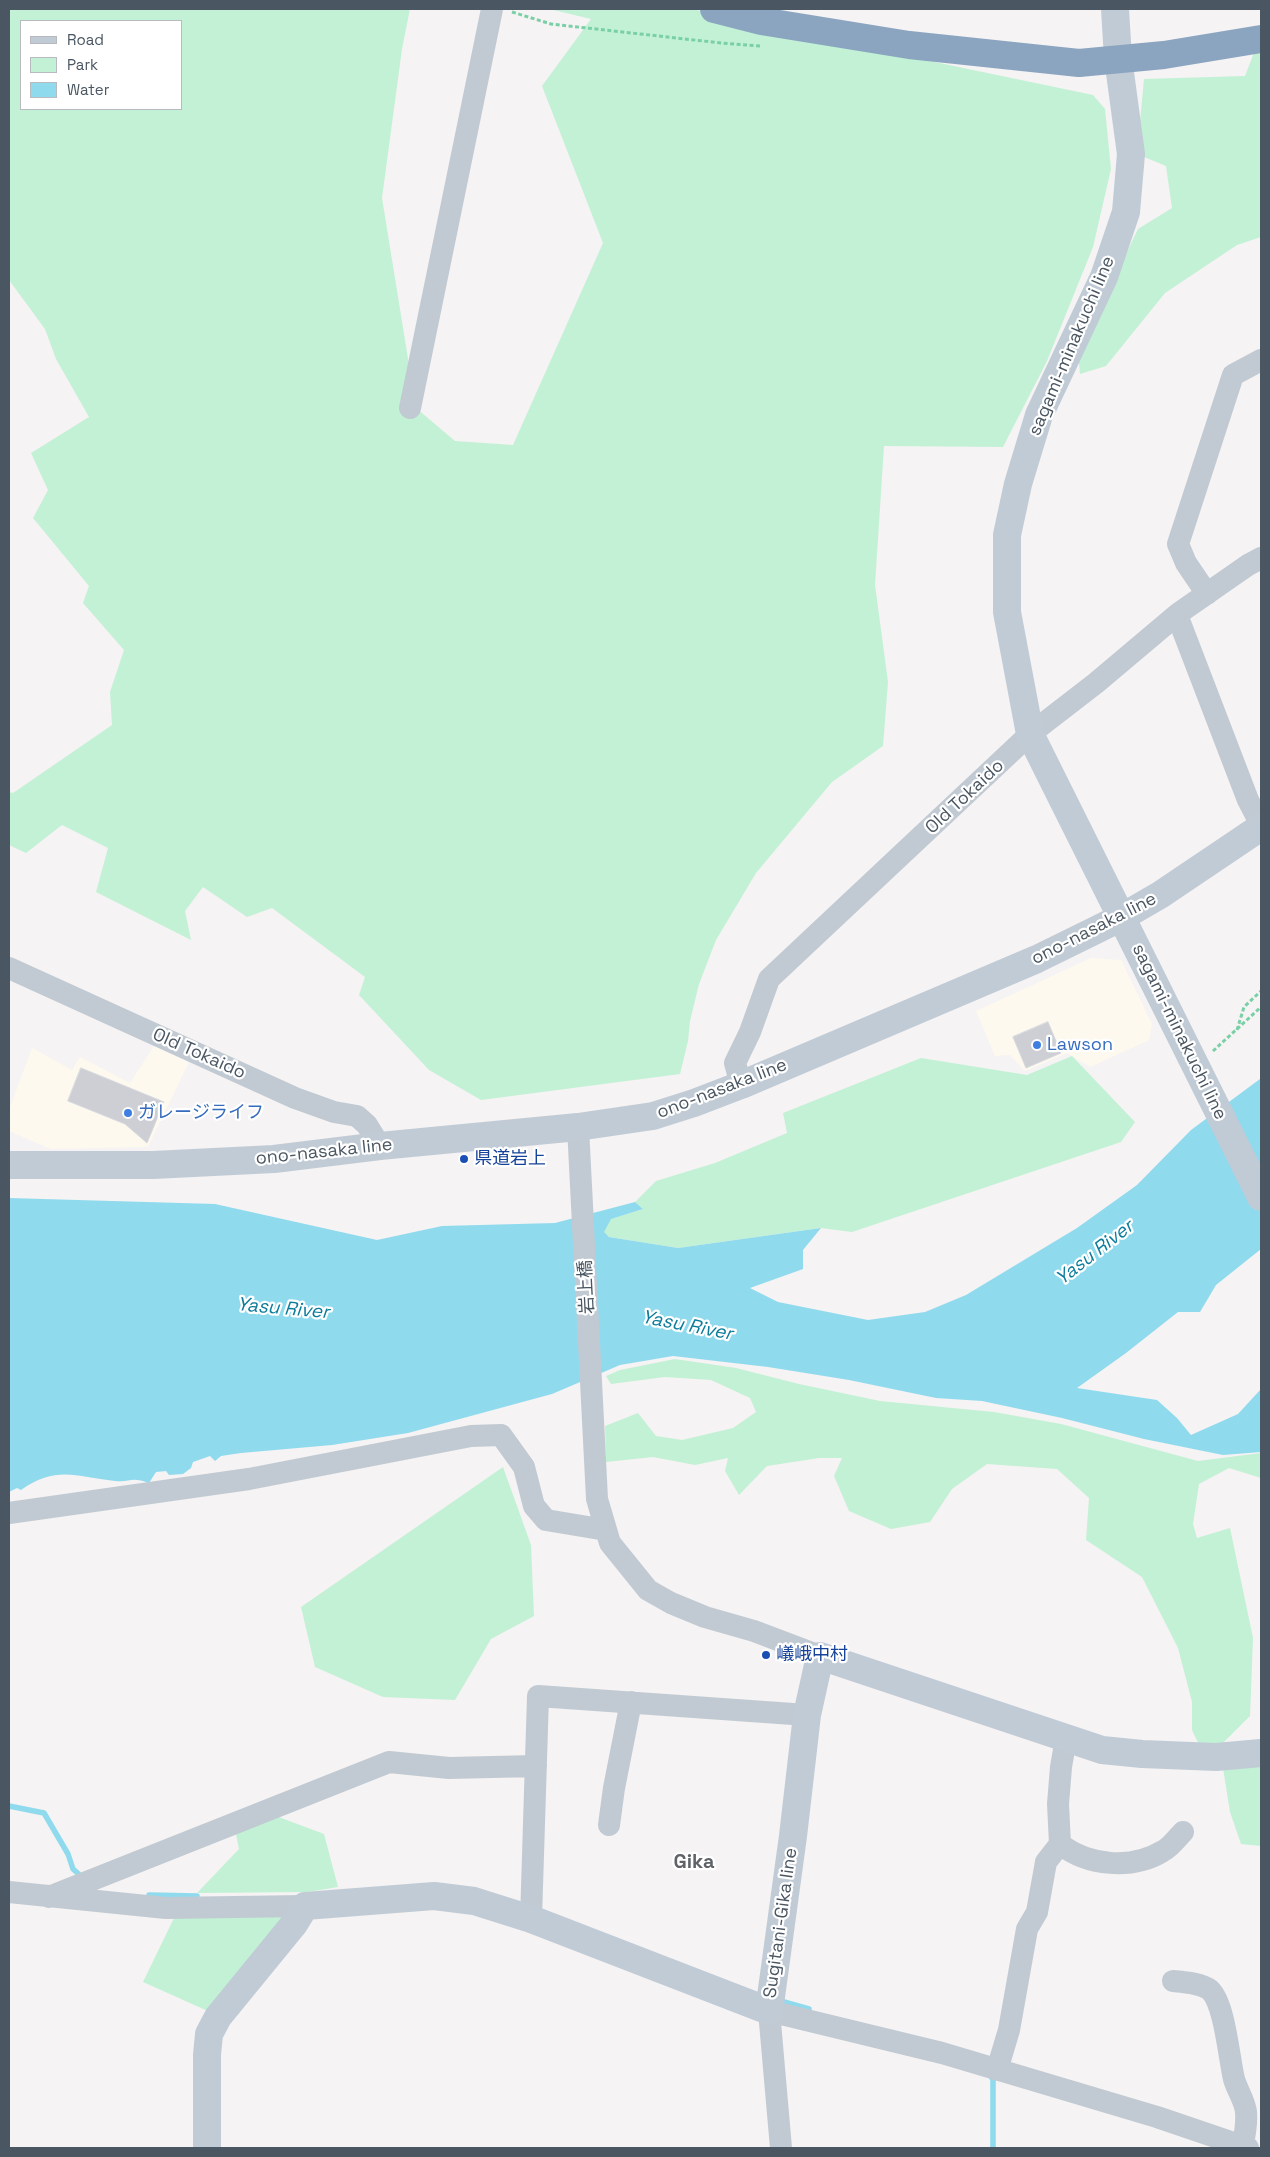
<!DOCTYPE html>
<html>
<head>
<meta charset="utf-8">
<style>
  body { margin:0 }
  #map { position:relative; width:1270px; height:2157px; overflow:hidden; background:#f5f3f3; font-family:"Space Grotesk",sans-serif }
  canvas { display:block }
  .frame { position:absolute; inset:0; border:10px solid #4a5661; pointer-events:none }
  .legend { position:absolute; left:20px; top:20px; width:162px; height:90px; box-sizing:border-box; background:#fff; border:1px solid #b7bbc0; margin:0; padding:6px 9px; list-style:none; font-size:15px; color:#4a5661 }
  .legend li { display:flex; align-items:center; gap:10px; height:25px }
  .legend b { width:25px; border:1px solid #b7bbc0 }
</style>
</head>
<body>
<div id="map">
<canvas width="1270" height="2157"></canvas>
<div class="frame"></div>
<ul class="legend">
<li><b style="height:6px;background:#c1cbd6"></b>Road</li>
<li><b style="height:14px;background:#c3f1d5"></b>Park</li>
<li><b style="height:14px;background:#90daee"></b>Water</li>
</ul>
</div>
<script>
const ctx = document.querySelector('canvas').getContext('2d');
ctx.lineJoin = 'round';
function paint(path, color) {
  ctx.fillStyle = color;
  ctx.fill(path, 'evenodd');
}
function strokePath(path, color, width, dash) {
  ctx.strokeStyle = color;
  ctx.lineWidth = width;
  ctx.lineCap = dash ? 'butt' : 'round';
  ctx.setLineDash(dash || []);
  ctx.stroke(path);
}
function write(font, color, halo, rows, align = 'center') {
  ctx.font = font + ' "Space Grotesk","Noto Sans JP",sans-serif';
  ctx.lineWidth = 4.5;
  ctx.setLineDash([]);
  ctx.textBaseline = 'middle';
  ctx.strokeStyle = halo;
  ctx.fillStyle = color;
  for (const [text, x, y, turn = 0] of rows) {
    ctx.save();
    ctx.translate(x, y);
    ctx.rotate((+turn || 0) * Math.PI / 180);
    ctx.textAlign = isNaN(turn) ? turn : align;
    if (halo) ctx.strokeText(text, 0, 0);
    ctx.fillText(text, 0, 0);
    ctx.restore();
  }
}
paint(new Path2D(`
  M1091,958L1121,960L1152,1024L1149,1040L1090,1067L1067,1053L1025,1071L1010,1055L995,1056L976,1011Z
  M154,1046L189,1062L148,1147L51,1149L9,1131V1110L32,1048L72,1070L80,1057L130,1083Z`), '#fdf9ef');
paint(new Path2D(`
  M9,9H410L402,49L382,198L416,408L455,441L513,445L603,243L542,86L591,19L549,9H693L757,25L1093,95L1105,109L1111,169L1093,247L1047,361L1003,447L884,446L875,585L888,682L883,746L832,782L756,873L716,940L699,984L690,1021L688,1041L680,1074L481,1100L429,1070L359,995L365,977L272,908L247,917L203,887L185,911L191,940L96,892L108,848L62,825L26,853L9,845V792L13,793L112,725L110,692L124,650L83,603L89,586L33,518L48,490L31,453L89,417L56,359L45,329L9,280ZM21,21H181V109H21Z
  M1261,49V237L1237,245L1165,293L1106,366L1080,374L1078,352L1138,229L1172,208L1166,166L1137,154L1144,79L1245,76L1255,50Z
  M1072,1056L1135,1122L1121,1142L852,1232L821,1228L678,1248L609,1237L603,1232L610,1219L643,1209L635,1202L656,1181L715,1163L787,1133L783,1113L921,1058L1027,1075Z
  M675,1359L736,1368L799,1384L880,1401L994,1412L1061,1424L1198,1461L1261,1453V1478L1229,1468L1199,1484L1193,1524L1197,1538L1230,1528L1253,1638L1250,1716L1218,1748L1200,1747L1192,1730V1702L1178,1648L1142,1577L1086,1540L1089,1498L1057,1469L987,1464L952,1489L930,1522L891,1529L849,1511L834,1476L842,1458H819L767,1466L739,1495L725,1471L728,1458L695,1465L653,1457L606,1462L605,1426L638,1413L656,1436L682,1440L733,1428L756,1412L750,1398L711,1380L665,1377L611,1384L606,1376L620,1370Z
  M503,1467L531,1545L534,1616L491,1639L455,1700L383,1697L315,1667L301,1607Z
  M1261,1760V1846L1241,1844L1230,1812L1223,1768Z
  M276,1816L324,1834L338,1887L308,1892L197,1893L239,1849L235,1829Z
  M175,1916H283L210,2012L143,1982Z`), '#c3f1d5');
paint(new Path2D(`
  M1261,1074V1249L1216,1285L1200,1312H1178L1126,1353L1077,1388L1157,1400L1177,1418L1191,1435L1238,1414L1261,1389V1452L1223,1455L1144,1439L1062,1418L982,1401L936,1398L849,1380L768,1367L673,1356L620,1365L552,1394L408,1433L332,1445L241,1453L221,1456L215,1461L210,1456L193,1462L191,1468L183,1474L169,1475L166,1471L156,1472L149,1483C131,1476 130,1483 115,1481C76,1477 57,1465 21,1490L17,1488L9,1492V1198L215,1204L377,1240L442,1226L555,1223L635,1202L643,1209L611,1219L604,1232L609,1237L678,1248L821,1228L803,1250V1269L750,1288L778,1302L868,1320L925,1312L966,1295L1077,1228L1137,1185L1191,1130L1260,1079Z`), '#90daee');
strokePath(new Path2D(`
  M9,1806L44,1813L68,1854L73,1869L83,1878
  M149,1895L197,1896
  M777,2000L809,2009
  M990,2074L993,2080V2148`), '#90daee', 5.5);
const building = new Path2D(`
  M1048,1022L1061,1053L1026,1068L1013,1037Z
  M81,1068L164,1102L147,1143L125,1124L68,1101Z`);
paint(building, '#cdcfd5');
strokePath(building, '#d7d9de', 1);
strokePath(new Path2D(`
  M512,12L551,24L721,43L760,46
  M1237,1030L1244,1007L1261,991
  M1213,1051L1261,1007`), '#7ad0a6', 3, [4, 2.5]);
strokePath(new Path2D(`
  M410,408L492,9
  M1207,594L1186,563L1178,544L1233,375L1261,360
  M1177,615L1248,800L1261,825
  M9,968L295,1098L334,1112L357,1116L367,1125L380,1146
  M741,1085L735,1063L750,1032L769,979L1030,734L1096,683L1179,613L1248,565L1261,558
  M578,1127L597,1499L610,1543L648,1590L671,1603L705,1617L754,1631L820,1656
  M9,1513L249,1479L471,1436L501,1435L524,1467L534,1506L546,1520L606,1530
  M609,1825L614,1788L631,1702
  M1060,1844C1088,1866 1132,1870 1163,1851C1171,1847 1177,1838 1183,1832
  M9,1892L166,1908L305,1906
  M49,1897L389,1762L449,1768L536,1766
  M531,1919L538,1696L807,1715
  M1173,1981C1184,1982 1201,1983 1210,1990C1225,2004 1229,2059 1234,2079C1237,2090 1245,2101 1246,2112C1247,2124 1245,2135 1242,2147
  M997,2070L1009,2030L1027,1929L1037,1912L1046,1862L1060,1844L1058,1804L1061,1767L1066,1738
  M781,2148L769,2011L942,2053L1157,2117L1248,2148`), '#c1cad2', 22);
strokePath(new Path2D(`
  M1115,9L1118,58L1131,154L1126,212L1104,277L1039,415L1018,484L1007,535V612L1030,734L1261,1197
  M9,1165H153L274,1159L380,1146L578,1127L653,1116L694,1103L741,1085L1037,959L1094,931L1122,917L1160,895L1261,827
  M207,2148V2055L209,2034L218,2017L294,1924L305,1906L434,1896L474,1901L531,1919L769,2011L793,1836L807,1715L820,1656L1102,1750L1142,1754L1216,1757L1261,1753`), '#c1cbd6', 28);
strokePath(new Path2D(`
  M714,9L761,21L909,45L1079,63L1164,55L1261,39`), '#8ba5c1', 28);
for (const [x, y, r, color] of [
  [1037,1045,5,"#3f7fe0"],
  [128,1113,5,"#3f7fe0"],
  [464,1159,5,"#1a4fb4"],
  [766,1655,5,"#1a4fb4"]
]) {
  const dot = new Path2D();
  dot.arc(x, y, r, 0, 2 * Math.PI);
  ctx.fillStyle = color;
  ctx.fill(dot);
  strokePath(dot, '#fff', 2);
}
write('18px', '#4a5661', '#fff', [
  ["sagami-minakuchi line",1072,346,-67],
  ["Old Tokaido",965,797,-43],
  ["ono-nasaka line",1094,929,-27],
  ["sagami-minakuchi line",1179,1032,64],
  ["Old Tokaido",199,1054,24],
  ["ono-nasaka line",722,1089,-21],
  ["ono-nasaka line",324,1152,-6],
  ["岩上橋",587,1287,-93],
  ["Sugitani-Gika line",781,1923,-82]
]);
write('18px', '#366cbe', '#fff', [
  ["Lawson",1047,1045],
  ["ガレージライフ",138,1113]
], 'left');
write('18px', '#164399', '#fff', [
  ["県道岩上",474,1159],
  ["嶬峨中村",776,1655]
], 'left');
write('italic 19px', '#0c7c9b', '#fff', [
  ["Yasu River",1095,1253,-38],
  ["Yasu River",283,1309,5],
  ["Yasu River",687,1326,11]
]);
write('bold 20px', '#5f6368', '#fff', [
  ["Gika",694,1863]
]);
</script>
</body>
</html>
